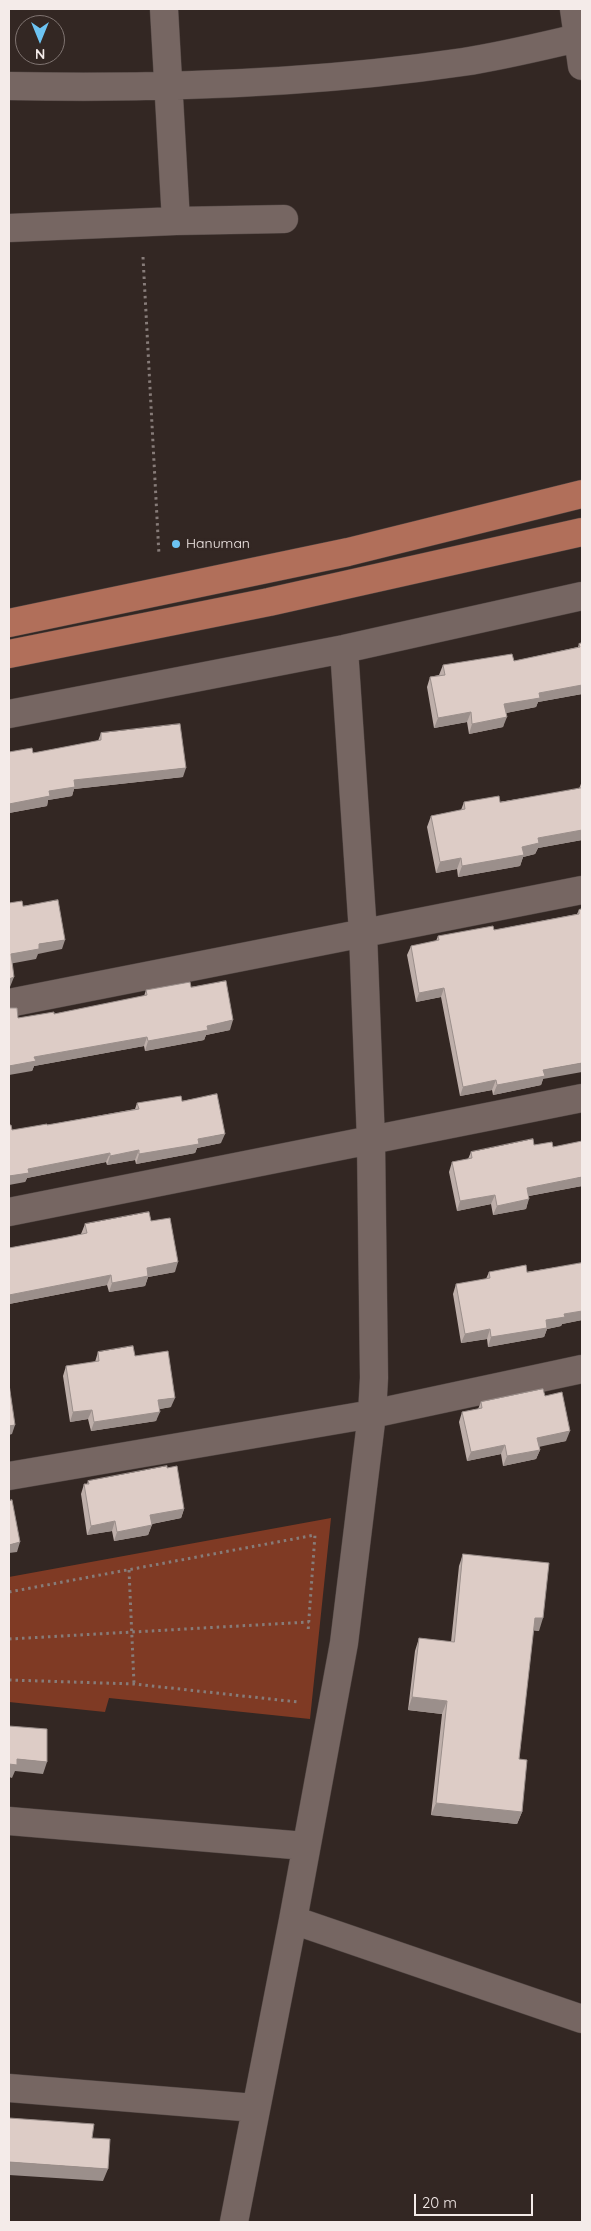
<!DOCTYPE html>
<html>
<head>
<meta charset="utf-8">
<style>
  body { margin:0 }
  #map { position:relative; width:591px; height:2231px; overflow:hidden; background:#332723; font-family:Quicksand,sans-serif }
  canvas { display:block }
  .frame { position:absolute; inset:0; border:10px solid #f4ebe9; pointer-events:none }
  .north { position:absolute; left:15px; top:15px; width:50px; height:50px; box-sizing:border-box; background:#332723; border:1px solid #807572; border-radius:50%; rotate:180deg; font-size:14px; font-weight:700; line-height:20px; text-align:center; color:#f4ebe9 }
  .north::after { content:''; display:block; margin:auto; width:18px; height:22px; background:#6cc3f2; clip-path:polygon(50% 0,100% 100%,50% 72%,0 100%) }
  .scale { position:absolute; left:414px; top:2194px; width:119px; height:22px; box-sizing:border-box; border:2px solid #f4ebe9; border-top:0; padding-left:6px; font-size:15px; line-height:18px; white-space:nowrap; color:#f4ebe9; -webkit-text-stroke:4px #332723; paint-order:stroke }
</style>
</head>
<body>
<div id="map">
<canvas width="591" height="2231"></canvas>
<div class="frame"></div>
<div class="north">N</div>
<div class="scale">20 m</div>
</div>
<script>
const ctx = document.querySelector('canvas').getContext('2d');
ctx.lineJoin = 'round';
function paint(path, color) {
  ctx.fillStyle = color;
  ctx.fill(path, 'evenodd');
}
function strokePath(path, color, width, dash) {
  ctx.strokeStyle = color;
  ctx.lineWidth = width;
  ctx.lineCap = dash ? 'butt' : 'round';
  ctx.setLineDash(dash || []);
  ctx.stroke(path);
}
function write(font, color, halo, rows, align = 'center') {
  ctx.font = font + ' Quicksand,sans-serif';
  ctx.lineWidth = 5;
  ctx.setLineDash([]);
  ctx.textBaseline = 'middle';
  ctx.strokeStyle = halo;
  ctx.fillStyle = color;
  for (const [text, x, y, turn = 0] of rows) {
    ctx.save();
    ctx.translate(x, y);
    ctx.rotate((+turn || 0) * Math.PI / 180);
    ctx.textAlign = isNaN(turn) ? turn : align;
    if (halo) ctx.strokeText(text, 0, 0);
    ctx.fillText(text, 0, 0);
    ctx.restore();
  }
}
paint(new Path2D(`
  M331,1518L310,1719L109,1698L105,1712L9,1702V1577Z`), '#7f3a24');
const minor = new Path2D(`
  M164,9L176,221
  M574,9L582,66
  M9,86C161,89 313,84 463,62C503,56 543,46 582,37
  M9,228L176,221L284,219
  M344,649L363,933L371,1141L374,1378L372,1414L344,1643L293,1920L582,2019
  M9,714L344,649L582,596
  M9,1003L582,890
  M9,1212L582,1098
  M9,1476L372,1414L582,1369
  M9,1821L305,1846
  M9,2088L255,2108
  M234,2222L293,1920`);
const major = new Path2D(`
  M9,623L348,552L582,494
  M9,654L269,602L582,532`);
strokePath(minor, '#4f4441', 29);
strokePath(major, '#4f4441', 29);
strokePath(new Path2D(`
  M143,257L159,555
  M129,1570L134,1684
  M9,1592L315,1535L308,1632
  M9,1639L309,1622
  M9,1680L134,1684L298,1702`), '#877c79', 3, [2.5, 4]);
strokePath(minor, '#766662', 28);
strokePath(major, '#b16f5a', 28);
paint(new Path2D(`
  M582,643V694L538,702L536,707L506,713L503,727L469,734L467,722L434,728L427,687L430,677L439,675L443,665L514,661L578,647L579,644Z
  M101,733L183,777L74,789L72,796L48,800L47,806L9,813V752L33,753L98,741Z
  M582,781V840L538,848L535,854L523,857L520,866L458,877L457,869L436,873L427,827L431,816L461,810L464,802H500L579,789Z
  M582,909L543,1079L541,1085L493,1095L492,1090L460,1096L441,997L416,1002L407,955L411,946L436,941L438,936L494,930L577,914L579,910Z
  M191,987L230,1030L206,1035L204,1040L145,1051L144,1046L34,1066L32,1071L18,1018L54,1014L144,996L146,990Z
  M182,1101L221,1143L197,1148L195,1153L136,1164L135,1160L107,1165L106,1162L27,1178L25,1182L12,1130L47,1125L135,1109L137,1103Z
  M534,1145L553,1147L582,1186L529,1196L526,1209L493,1215L491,1204L457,1211L449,1172L452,1162L468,1159L471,1152Z
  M151,1221L175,1272L148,1277L145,1286L109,1292L107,1285L9,1304V1248L68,1237L81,1234L85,1224Z
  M582,1263V1320L562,1324L561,1326L547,1329L544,1337L488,1347L487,1339L461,1343L453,1294L456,1284L486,1279L489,1272H527Z
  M98,1352L135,1356L171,1407L159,1409L156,1421L91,1431L88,1419L70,1422L63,1376L66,1366L95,1362Z
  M545,1396L566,1441L539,1446L540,1450L536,1459L503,1466L501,1454L467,1461L459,1422L462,1412L478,1409L481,1402Z
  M167,1468L184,1509L181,1518L152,1524L148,1535L114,1541L112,1531L87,1535L81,1494L84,1484H87L88,1481Z
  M463,1554L539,1631L533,1630L519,1759L522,1812L517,1824L431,1815L442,1714L408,1710L415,1651L419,1638L451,1642L459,1566Z`), '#beafaa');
paint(new Path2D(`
  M582,685V694L538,702L536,707L501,714L504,704L539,693Z
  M471,712L467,722L434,728L438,718Z
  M507,717L503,727L469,734L472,724Z
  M186,768L183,777L74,789L72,796L48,800L47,806L9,813V804L74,780Z
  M582,830V840L538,848L535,854L523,857L520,866L458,877L462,866L522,847L538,838Z
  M461,858L457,869L436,873L440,862Z
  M65,940L62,949L38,954L36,959L9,964L11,954L39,944Z
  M14,977L10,987H9V979Z
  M444,988L441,997L416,1002L419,993Z
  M233,1020L230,1030L206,1035L204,1040L145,1051L148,1041L207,1026Z
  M147,1037L144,1046L34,1066L32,1071L9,1075V1066L34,1057Z
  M582,1063V1072L543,1079L541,1085L493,1095L497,1085L543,1070Z
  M496,1080L492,1090L460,1096L463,1087Z
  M225,1134L221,1143L197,1148L195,1153L136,1164L139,1154L198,1139Z
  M139,1150L135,1160L107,1165L110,1156Z
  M110,1153L106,1162L27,1178L25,1182L9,1185V1176L28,1169Z
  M582,1177V1186L523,1197L527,1188Z
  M495,1195L491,1204L457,1211L460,1201Z
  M529,1199L526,1209L493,1215L497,1206Z
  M178,1262L175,1272L148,1277L145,1286L109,1292L112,1283L147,1268Z
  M111,1275L107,1285L9,1304V1295Z
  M582,1311V1320L562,1324L561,1326L547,1329L544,1337L488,1347L491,1337L564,1314Z
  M490,1329L487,1339L461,1343L465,1334Z
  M175,1398L171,1407L155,1410L158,1400Z
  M92,1410L88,1419L70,1422L73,1412Z
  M160,1412L156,1421L91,1431L94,1422Z
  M15,1425L12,1434L9,1435V1426Z
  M570,1431L566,1441L534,1448L537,1438Z
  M505,1445L501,1454L467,1461L471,1452Z
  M540,1450L536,1459L503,1466L507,1456Z
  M184,1509L181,1518L146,1525L150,1515Z
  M115,1521L112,1531L87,1535L91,1526Z
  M152,1525L148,1535L114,1541L117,1532Z
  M20,1542L17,1552L9,1553V1545Z
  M535,1618H543L539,1631L530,1630Z
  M412,1697L447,1701L442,1714L408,1710Z
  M17,1759L47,1762L43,1774L15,1771L12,1778L9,1777V1764Z
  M436,1803L522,1812L517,1824L431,1815Z
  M9,2162L108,2169L103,2181L9,2175Z`), '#9b8f8b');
const building = new Path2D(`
  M582,643V685L539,693L540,698L504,704L507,717L472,724L471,712L438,718L430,677L445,675L443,665L512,654L514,661L580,647L579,644Z
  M180,724L186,768L74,780L75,787L49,791L50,796L9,804V752L32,748L33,753L101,740V733Z
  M582,788V830L538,838L539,843L522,847L524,855L462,866L461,858L440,862L431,816L465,809L464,802L499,796L500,802Z
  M58,900L65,940L39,944V949L11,954L14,977L9,979V903L22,901L23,906Z
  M582,909V1063L543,1070L545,1076L497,1085L496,1080L463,1087L444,988L419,993L411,946L439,940L438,936L493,926L494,930L579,914V910Z
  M226,981L233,1020L207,1026L208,1030L148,1041L147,1037L34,1057L36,1061L9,1066V1008H17L18,1018L54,1012V1014L147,995L146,990L190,982L191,987Z
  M217,1094L225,1134L198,1139L199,1144L139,1154V1150L110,1156V1153L28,1169L29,1173L9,1176V1125H11L12,1130L47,1124V1125L139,1109L137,1103L181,1096L182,1101Z
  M533,1139L534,1145L552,1142L553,1147L582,1141V1177L527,1188L529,1199L497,1206L495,1195L460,1201L452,1162L472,1158L471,1152Z
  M149,1212L151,1221L170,1218L178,1262L147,1268L148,1276L112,1283L111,1275L9,1295V1248L68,1237L87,1233L85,1224Z
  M582,1263V1311L564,1314L565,1317L546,1320L547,1328L491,1337L490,1329L465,1334L456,1284L490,1278L489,1272L526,1265L527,1272Z
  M133,1346L135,1356L168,1351L175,1398L158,1400L160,1412L94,1422L92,1410L73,1412L66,1366L99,1361L98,1352Z
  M9,1384L15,1425L9,1426Z
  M543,1389L545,1396L562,1392L570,1431L537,1438L540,1450L507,1456L505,1445L471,1452L462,1412L482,1408L481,1402Z
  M167,1466V1468L177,1466L184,1509L150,1515L152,1525L117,1532L115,1521L91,1526L84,1484H89L88,1481Z
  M12,1500L20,1542L9,1545V1501Z
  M463,1554L549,1563L543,1618H535L519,1759L527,1760L522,1812L436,1803L447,1701L412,1697L419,1638L454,1642Z
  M9,1726L47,1729V1762L17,1759V1765L9,1764Z
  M9,2118L94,2124L92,2138L110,2139L108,2169L9,2162Z`);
paint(building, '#ddccc6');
strokePath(building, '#9b8f8b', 1);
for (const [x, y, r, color] of [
  [176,544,5,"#6cc3f2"]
]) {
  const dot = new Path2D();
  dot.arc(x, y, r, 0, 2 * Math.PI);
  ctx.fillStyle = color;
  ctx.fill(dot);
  strokePath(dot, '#332723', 2);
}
write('14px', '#f4ebe9', '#332723', [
  ["Hanuman",186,544]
], 'left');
</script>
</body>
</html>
